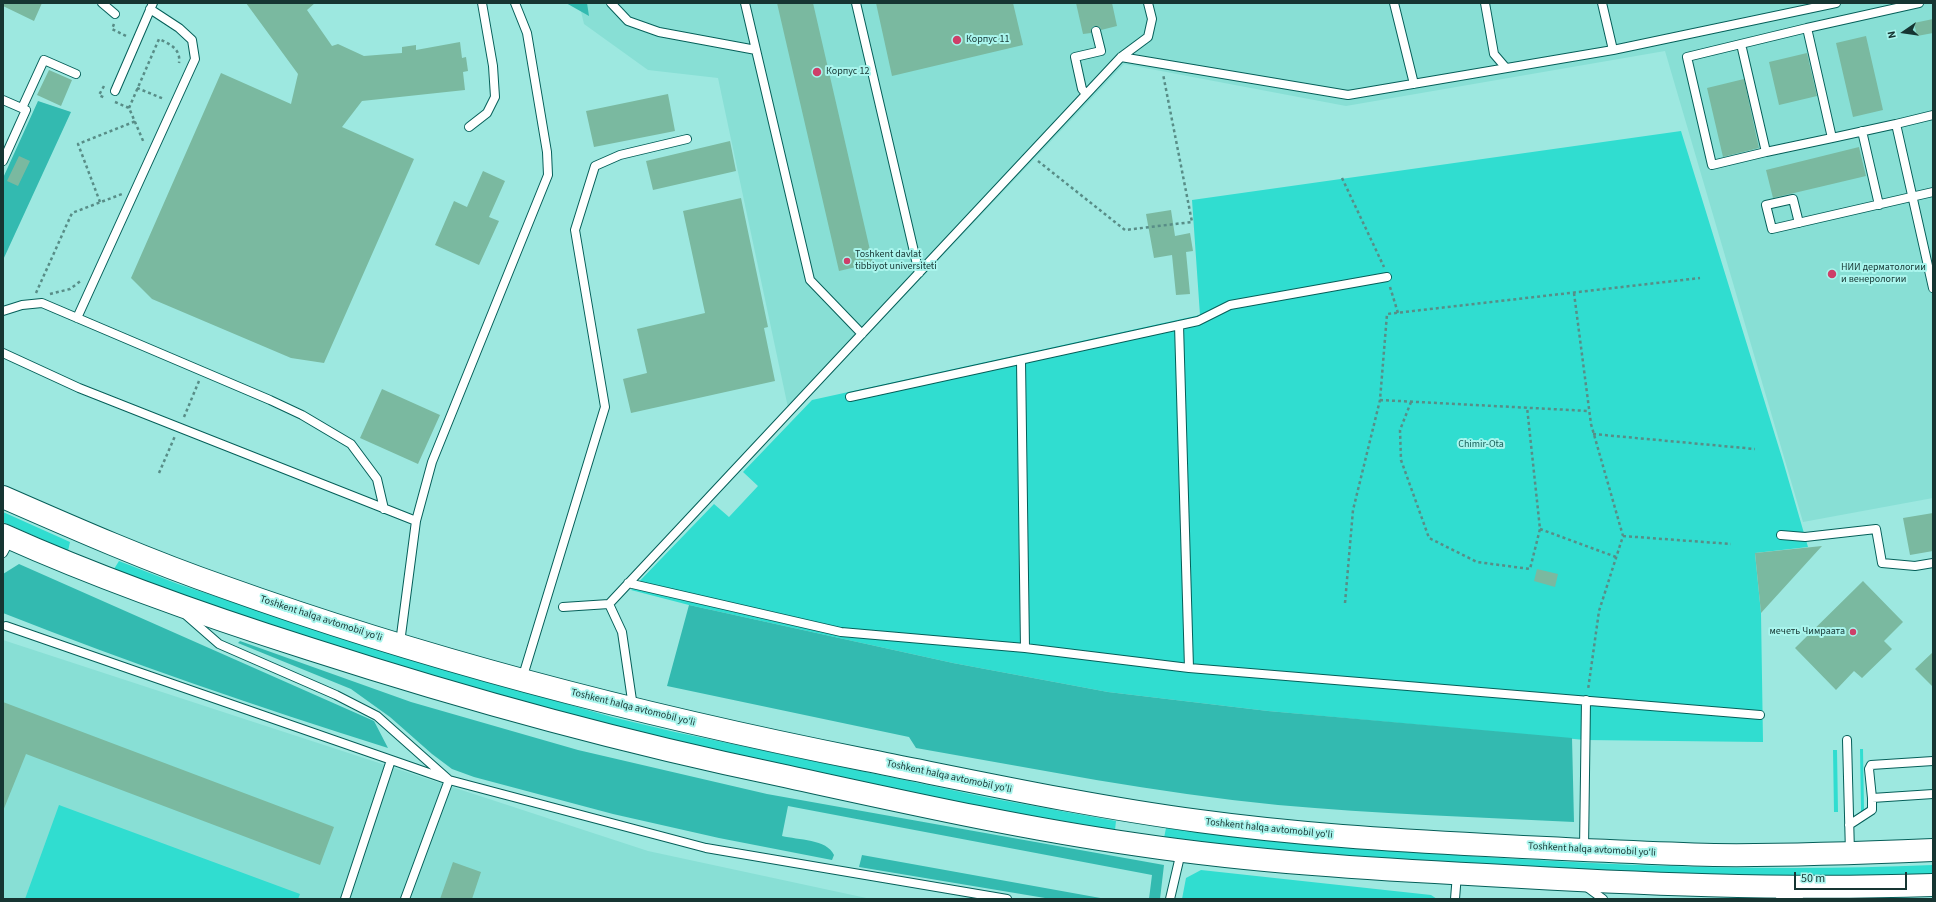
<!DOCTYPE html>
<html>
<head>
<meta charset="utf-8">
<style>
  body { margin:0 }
  #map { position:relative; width:1936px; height:902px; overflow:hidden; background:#9de8e0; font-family:"Source Sans 3",sans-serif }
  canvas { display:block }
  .frame { position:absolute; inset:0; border:4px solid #163532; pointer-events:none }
  .north { position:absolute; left:1884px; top:12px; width:40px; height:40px; -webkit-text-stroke:3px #aaf5ed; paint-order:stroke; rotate:257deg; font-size:11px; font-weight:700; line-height:16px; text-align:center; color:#163532 }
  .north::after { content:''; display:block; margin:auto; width:14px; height:18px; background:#163532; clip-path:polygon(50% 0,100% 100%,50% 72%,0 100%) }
  .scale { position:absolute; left:1794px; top:872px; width:113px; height:18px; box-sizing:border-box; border:2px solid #163532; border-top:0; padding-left:5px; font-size:12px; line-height:14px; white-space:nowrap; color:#163532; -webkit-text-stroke:3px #aaf5ed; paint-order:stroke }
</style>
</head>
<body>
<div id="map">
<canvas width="1936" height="902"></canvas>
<div class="frame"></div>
<div class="north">N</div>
<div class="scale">50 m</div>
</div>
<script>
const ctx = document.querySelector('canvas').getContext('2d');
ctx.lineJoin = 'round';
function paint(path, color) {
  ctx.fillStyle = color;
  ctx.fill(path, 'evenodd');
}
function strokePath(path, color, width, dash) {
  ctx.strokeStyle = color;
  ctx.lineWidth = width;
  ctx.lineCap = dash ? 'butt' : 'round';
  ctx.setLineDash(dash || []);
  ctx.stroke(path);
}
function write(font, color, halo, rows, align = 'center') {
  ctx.font = font + ' "Source Sans 3",sans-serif';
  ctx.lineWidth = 4;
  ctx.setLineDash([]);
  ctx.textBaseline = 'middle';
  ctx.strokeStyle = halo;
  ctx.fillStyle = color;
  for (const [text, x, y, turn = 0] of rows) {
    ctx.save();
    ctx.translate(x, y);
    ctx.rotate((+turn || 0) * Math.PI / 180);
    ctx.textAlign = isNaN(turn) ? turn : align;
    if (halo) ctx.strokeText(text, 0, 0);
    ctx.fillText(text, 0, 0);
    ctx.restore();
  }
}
paint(new Path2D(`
  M579,3H1933V498L1803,522L1665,51L1346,106L1124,64L790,417L718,78L648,70L584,24Z
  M3,640L648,851L871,899H3Z`), '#88dfd5');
paint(new Path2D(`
  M1681,131L1783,461L1808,547L1755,553L1761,613L1763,742L1585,740L1268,711L1108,692L953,663L689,605L631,590L714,504L729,517L758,486L743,472L812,400L1200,315L1192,200Z
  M3,512L70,542L68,551L3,522Z
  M119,561L178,584L362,645L612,717L675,732L990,798L1116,821L1115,830L988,808L673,743L485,692L299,635L176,593L114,569Z
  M1860,749H1863L1864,811H1861Z
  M1833,750H1837L1838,812H1834Z
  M59,805L300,894L298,899H25Z
  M1166,828C1267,842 1368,849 1470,856C1624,866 1779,872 1933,865V874L1872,876L1635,875L1282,852L1164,838Z
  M1201,870L1431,895L1437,899H1182L1186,878Z`), '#30ddd0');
paint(new Path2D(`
  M566,3H587L589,16Z
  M38,101L71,112L3,260V178Z
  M19,564L374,721L388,748C258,707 130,663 3,613V574Z
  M689,605L953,663L1108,692L1268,711L1572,738L1574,822C1475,817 1376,814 1278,805C1156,793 1036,769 916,748L909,737L667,686Z
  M240,641L411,702L578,750L767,794L1164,865L1160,899H1149L1152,875L788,806L782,836C798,840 827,839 834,855L832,860L719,838L613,814L474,777L452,769L432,754L390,717L351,689L238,643Z
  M862,855L1106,899H1051L859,867Z`), '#33bab0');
paint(new Path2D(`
  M3,3H42L34,21L3,6Z
  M246,3H315L307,10L332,46L338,44L364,56L402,53V47L416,45V50L460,42L462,58L466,57L468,71L463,72L465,90L362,101L342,127L414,159L324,363L291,358L152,299L131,278L221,73L291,104L298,74Z
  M777,3H813L873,263L839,271Z
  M876,3H1013L1023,45L892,76Z
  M1076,3H1112L1117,26L1101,30L1100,27L1095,26L1092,27L1091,33L1083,34Z
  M1933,19V33L1917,36L1914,23Z
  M1866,36L1883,110L1853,117L1836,43Z
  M1807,53L1817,96L1779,105L1769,62Z
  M49,70L72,80L61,106L37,95Z
  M1744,79L1759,148L1723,157L1707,88Z
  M668,94L675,131L594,147L586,111Z
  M730,141L736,171L653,190L646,161Z
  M1859,147L1866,176L1773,198L1766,170Z
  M19,156L30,161L18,186L7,181Z
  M483,171L505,181L489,217L499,221L479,265L435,245L454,201L467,207Z
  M741,198L768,327L764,328L775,381L631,413L623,379L647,373L637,329L705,313L683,211Z
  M1171,210L1175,236L1190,233L1193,251L1186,252L1190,294L1176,295L1172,255L1154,258L1146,214Z
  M382,389L440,415L418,464L360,438Z
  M1933,513V551L1910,555L1903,518Z
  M1822,546L1771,602L1761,613L1755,553Z
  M1537,569L1558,574L1555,587L1534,581Z
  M1863,581L1903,622L1884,641L1892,649L1862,678L1854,671L1836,690L1795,648Z
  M1933,652V687L1915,669Z
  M3,702L334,827L320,865L26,754L3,811Z
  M453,862L481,872L472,899H440Z`), '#7ab9a0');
const lane = new Path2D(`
  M102,3L115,14
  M611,3L628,21L659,32L756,50
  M745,3L810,280L862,334
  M856,3L919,273
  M1394,3L1414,84
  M1485,3L1494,54L1506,68
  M1602,3L1613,50
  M1919,3L1807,28L1832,138L1896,124L1933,288
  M1741,44L1766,152L1832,138
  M1121,57L1348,95L1613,50L1836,3
  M115,91L153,3
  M1086,94L1082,89L1075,57L1101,51L1096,31
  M3,100L26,110L3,161
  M22,108L44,60L76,74
  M1896,124L1933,115
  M469,127L487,113L495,97L493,66L482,3
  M1862,131L1879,205
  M1766,152L1712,165L1687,57L1807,28
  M1799,223L1793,199L1766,205L1772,229L1933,192
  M3,311L22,305L42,303L270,400L302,415L351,444L377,479L384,509
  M77,318L195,59L192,40L179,28L150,9
  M1179,325L1189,668
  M3,353L79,388L416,521
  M1021,361L1025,648
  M850,397L1198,321L1230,305L1387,277
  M1781,535L1805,537L1876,529L1882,563L1915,566L1933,563
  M3,553L10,540
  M628,583L841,632L1025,648L1189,668L1760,715
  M609,604L622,632L633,707
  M563,607L609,604L1121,57L1148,37L1152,19L1148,3
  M187,616L219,644L336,695L377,716L449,780L706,848L1007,899
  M6,626L449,780L405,899
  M400,643L416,521L432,462L548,175L547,152L527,33L515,3
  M522,679L605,407L575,230L595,166L620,155L687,139
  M1847,740L1850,853
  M1872,798L1869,769L1871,765L1933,761
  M1849,825L1872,810V798L1933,794
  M1584,849L1586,700
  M1584,885L1603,899
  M345,899L391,760
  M1170,899L1181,852
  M1455,899L1457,874
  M1780,899L1799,896`);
const highway = new Path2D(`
  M3,497C76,529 149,561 224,587C433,662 649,717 866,760C977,782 1087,806 1199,821C1294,834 1390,840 1486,845C1562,849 1638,853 1714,855C1787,856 1860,853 1933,850
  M3,535C103,580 206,616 310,649C465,699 621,742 780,775C900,801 1019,828 1140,845C1255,862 1371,869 1486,875C1637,884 1782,890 1933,885`);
strokePath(lane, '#055f59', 10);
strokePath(highway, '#055f59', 24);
strokePath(new Path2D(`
  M114,24L112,29L126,36
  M104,86L99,95L105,98
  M137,88L164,99
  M115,102L129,108L144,143
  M129,108L159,39C170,44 181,49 179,63
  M1038,161L1125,230L1192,222L1163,74
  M1342,178L1384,267
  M100,202L78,144L136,121
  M1390,287L1398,313
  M36,293L72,213L122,194
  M1574,293L1591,424L1623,536L1599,611L1588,690
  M50,294L70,289L82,280
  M1380,400L1589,411
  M1411,402L1400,430L1401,460L1429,538L1477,562L1530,569L1540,529L1527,407
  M184,417L199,381
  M1593,434L1755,449
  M159,473L175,436
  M1540,529L1616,557
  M1623,536L1731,544
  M1345,603L1353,510L1380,400L1387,314L1700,278`), '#588d87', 2.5, [3, 3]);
strokePath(lane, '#fff', 8);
strokePath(highway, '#fff', 22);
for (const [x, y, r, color] of [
  [957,40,5,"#ce3f69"],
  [817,72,5,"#ce3f69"],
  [847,261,4,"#ce3f69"],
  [1832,274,5,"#ce3f69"],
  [1853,632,4,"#ce3f69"]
]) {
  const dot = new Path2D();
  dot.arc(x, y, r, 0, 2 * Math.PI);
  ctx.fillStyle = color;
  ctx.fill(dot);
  strokePath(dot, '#aaf5ed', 1.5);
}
write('10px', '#163532', '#aaf5ed', [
  ["Корпус 11",966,40],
  ["Корпус 12",826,72],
  ["Toshkent davlat",855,255],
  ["tibbiyot universiteti",855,267],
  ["НИИ дерматологии",1841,268],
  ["и венерологии",1841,280],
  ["мечеть Чимраата",1845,632,"right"]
], 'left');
write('10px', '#175f59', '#aaf5ed', [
  ["Chimir-Ota",1481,445]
]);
write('10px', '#163532', '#aaf5ed', [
  ["Toshkent halqa avtomobil yo'li",321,619,18],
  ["Toshkent halqa avtomobil yo'li",633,708,14],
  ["Toshkent halqa avtomobil yo'li",949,777,12],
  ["Toshkent halqa avtomobil yo'li",1269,829,6],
  ["Toshkent halqa avtomobil yo'li",1592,850,3]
]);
</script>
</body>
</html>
